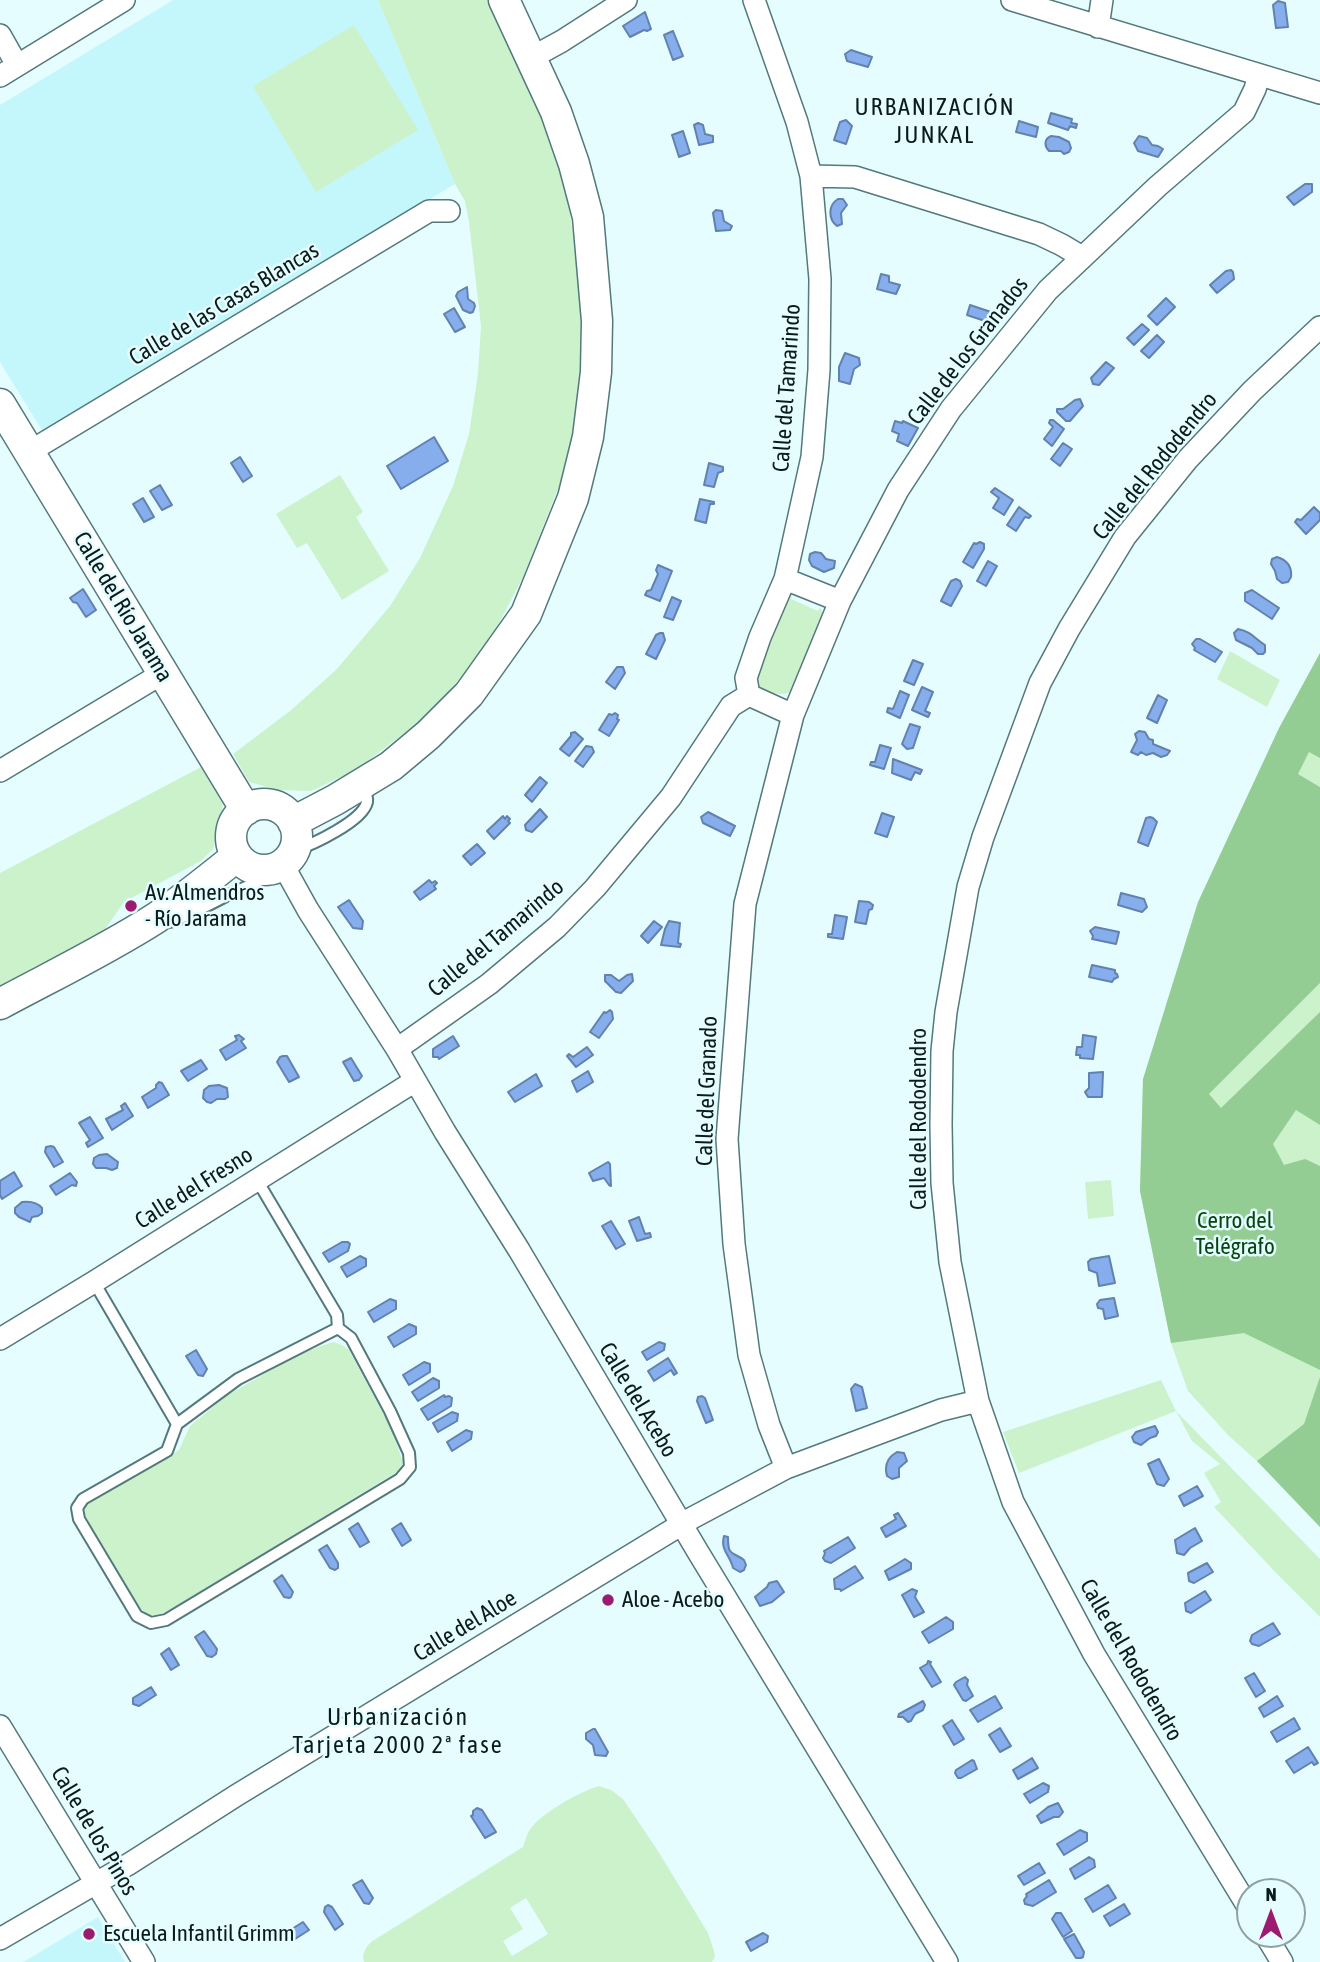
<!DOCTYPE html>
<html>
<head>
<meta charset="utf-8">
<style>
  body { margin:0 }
  #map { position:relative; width:1320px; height:1962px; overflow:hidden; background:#e5fdff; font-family:"Asap Condensed",sans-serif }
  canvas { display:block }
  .north { position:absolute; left:1236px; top:1878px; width:70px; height:70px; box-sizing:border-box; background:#e5fdff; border:2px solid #8ea2a4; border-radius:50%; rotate:0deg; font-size:19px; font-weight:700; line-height:28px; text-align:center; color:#0b1a1b }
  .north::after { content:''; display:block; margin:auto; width:24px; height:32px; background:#9b1b70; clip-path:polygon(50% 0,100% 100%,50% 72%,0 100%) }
</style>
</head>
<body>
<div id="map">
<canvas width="1320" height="1962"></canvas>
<div class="north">N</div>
</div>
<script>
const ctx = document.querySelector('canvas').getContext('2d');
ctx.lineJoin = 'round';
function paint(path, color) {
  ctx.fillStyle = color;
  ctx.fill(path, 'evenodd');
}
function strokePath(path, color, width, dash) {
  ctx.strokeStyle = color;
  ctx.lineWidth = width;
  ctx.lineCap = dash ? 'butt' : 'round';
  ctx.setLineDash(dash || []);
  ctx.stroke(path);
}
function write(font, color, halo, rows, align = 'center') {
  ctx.font = font + ' "Asap Condensed",sans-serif';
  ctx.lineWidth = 5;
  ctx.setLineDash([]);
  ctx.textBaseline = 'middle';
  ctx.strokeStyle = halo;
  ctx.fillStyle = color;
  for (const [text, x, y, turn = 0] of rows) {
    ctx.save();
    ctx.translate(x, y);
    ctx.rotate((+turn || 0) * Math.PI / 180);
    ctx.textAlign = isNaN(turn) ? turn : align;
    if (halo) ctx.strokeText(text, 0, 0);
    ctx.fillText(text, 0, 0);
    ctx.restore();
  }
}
paint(new Path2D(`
  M173,0H378L455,184L43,432L0,362V105Z
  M98,1917L125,1962H23L40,1952Z`), '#c4f7fb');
paint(new Path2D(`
  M378,0H488L536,102L567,195L579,274L582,317L580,380L572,437L561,481L524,575L496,629L465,673L423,719L354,771L311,791L278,790L249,782L233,754L290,711L336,670L390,606L420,558L453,486L469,434L478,373L481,326L469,222L465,201L455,184Z
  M354,25L418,130L316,192L253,86Z
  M340,475L363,512L356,517L389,571L342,600L307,543L297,548L276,514Z
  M792,595L791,599L818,611L820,607L824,616L792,691L785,694L767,693L759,687L755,680V667L787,596Z
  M1230,651L1280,680L1267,707L1217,679Z
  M1320,653V787L1298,774Z
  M203,766L223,801L222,816L213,849L201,861L124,902L103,932L0,986V873Z
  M1320,906V1527L1257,1461L1229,1436L1188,1391L1171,1343L1140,1191L1143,1079Z
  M1111,1180L1114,1216L1088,1219L1085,1182Z
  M333,1342L342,1345L349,1350L391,1428L403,1462L400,1470L175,1607C168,1610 157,1617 149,1615C136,1612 90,1527 84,1512L86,1505L179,1450L190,1426L226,1396L292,1358L318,1347Z
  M1161,1380L1176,1411L1320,1559V1617L1279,1576L1214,1507L1221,1502L1204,1473L1220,1464L1192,1441L1176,1411L1019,1473L1003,1432Z
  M599,1786L611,1790L623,1799L658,1851L708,1933L714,1951L715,1957L712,1962H364C361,1955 366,1947 371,1942L523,1847C525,1842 526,1836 529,1831C538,1815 580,1791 599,1786ZM526,1898L548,1934L512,1956L503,1941L523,1929L510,1908Z`), '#ccf2cc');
paint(new Path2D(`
  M1320,653V758L1309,752L1298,774L1320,787V983L1209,1094L1221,1108L1320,1012V1125L1296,1110L1273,1144L1284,1165L1305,1159L1320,1166V1370L1244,1333L1171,1343L1140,1191L1143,1079L1198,902L1279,728Z
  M1320,1377V1527L1257,1461L1304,1424Z`), '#93cd93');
const water = new Path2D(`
  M1278,1L1285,3L1288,27L1276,28L1273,5Z
  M645,12L651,29L647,31L644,30L630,37L623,26Z
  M673,31L683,56L673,60L664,35Z
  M851,50L872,57L868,67L847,61L845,54Z
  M1051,113L1072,119L1071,123L1077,124L1076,128L1070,126L1068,130L1048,123Z
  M846,120L852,126L846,144L834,140L840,122Z
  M1019,121L1038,127L1036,137L1016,132Z
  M698,123L703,125L705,134L713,136V142L699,145L694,125Z
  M683,131L690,153L679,157L672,135Z
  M1051,136L1059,137L1069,142L1071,148L1069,152L1064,154L1061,151H1049C1044,146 1044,139 1051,136Z
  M1139,136L1147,138L1152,145L1158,146L1163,149L1158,157L1138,151L1134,143Z
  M1305,184H1312V192L1294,205L1287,197Z
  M838,199H843L847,205L841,213L842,224L837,226C828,219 828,205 838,199Z
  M716,210L722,211L724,221L732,226L730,230L716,231L713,213Z
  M1231,270L1233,272L1234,279L1217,293L1210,285L1226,271Z
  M881,274L889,276V282L900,285L896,294L877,289Z
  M467,287L468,299L474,303L475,306L473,312L470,313L463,310L456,296L458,292Z
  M1166,298L1175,307L1157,325L1148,316Z
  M970,305L991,312L992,318L988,322L967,315Z
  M454,308L465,327L455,332L444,314Z
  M1142,324L1149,330L1134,345L1127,338Z
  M1157,335L1164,342L1149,358L1141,351Z
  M845,353L859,358L860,365L854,369L850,384L839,381V367Z
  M1106,362L1114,368L1099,385L1093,384L1091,378Z
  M1080,399L1083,406L1070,421H1066L1057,412V409H1063L1075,400Z
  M1050,420H1053L1064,429L1052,446L1044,439L1053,427L1049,423Z
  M895,421L902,423L903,421L918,428L908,446L897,441L899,434L892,431Z
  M434,437L448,461L401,489L387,466Z
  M1063,443L1072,449L1060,466L1051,459Z
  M240,457L252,476L243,482L231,463Z
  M709,463L723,467V471L718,473L714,487L704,485Z
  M160,485L172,505L162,510L150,491Z
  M995,488L1013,500L1004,515L993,508L999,498L991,492Z
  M143,498L154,517L144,522L133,504Z
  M700,499L714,502V504H710L706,523L695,520Z
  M1019,507L1031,516L1029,518L1025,517L1016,531L1007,525Z
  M1314,507L1320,513V520L1306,534L1295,522L1297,519L1301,520Z
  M980,542L984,544V549L973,568L963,562L974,543L976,544Z
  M815,552L821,553L826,559L835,561L834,568L824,572L812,566L809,560L810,554Z
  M1277,557C1287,560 1292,567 1291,577L1288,582L1282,583L1277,579L1275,571L1271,564L1272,559Z
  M988,561L997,566L986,586L977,581Z
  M658,565L672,571L660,601L645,595L647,591L651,590L658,574L656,570Z
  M956,579L960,581L962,586L951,606L941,601L951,581Z
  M83,589L96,610L86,617L77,603L73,602L70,598Z
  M1252,590L1279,608L1272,619L1245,601V593Z
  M672,597L681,601L673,620L664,617Z
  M1238,629C1252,632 1254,638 1265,645V652L1263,654H1258L1252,648L1236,640L1234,633Z
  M660,633H663L665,640L656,659L646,654L656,635Z
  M1196,639H1200L1222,652L1215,662L1194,650L1195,648L1192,644Z
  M913,660L923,664L914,685L904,681Z
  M617,667H623L625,673L615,689L606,682Z
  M922,687L933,692L925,711L930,713L928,717L912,710Z
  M900,691L909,695L900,718L887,712L888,708L893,709Z
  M1158,695L1167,700L1157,723L1147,718Z
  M615,713L618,715L617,719L619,720L609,736L599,730L609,714L612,715Z
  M910,724L920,727L913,748L907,749L902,744Z
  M1139,731L1145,732L1149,739L1153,740V744L1170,751L1167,755L1161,757L1153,753L1146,755L1141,752L1138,755L1131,752L1137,740L1135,734Z
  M575,732L583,739L569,756L560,749L571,736V733Z
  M880,745L891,748L884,769L870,765L871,762H875Z
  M586,746L592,747L594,752L583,767L575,761Z
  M893,759L922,770L920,774L915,772L911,780L892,773Z
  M540,777L547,783L532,802L525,795Z
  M540,809L547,817L532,832L526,830L525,825Z
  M708,812L735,826L730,836L703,823L701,817Z
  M882,813L894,817L887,837L875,833Z
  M503,816L505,819L507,816L510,819L508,821L510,823L494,839L487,831Z
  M1150,817L1153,818L1157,822L1148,846L1138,842L1146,818Z
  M477,844L485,853L471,865L463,856Z
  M429,880L432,883L435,881L437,883L434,886L436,889L420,900L414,892Z
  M1121,893L1144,899L1147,907L1142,912L1118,905Z
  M349,900L363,921L362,929L353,928L338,907Z
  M859,901L869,902L873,905L872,909L869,910L866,924L855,922Z
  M835,915L847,917L843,939L828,937V934H832Z
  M654,921L662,927L648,943L641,936Z
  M669,921L680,923L678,943L681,944L680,947L661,945L665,929Z
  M1095,927L1119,932L1116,944L1092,939L1093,936L1090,931Z
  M1092,965L1115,970V973L1117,974L1118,977L1114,979L1112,982L1089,977Z
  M632,974L633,981L621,993L616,992L605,981V975H611L619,981L627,975Z
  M610,1010L612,1012L613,1019L599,1038L590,1032L604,1012L606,1013Z
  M239,1035L244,1039L241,1041L246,1048L226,1060L220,1050L237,1040L235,1036Z
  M1083,1035L1096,1037L1093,1059L1080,1058V1055H1076L1077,1047H1082Z
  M453,1036L459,1046L439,1059L438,1057H433V1049Z
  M587,1047L593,1055L576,1067L567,1056L569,1054L573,1057Z
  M283,1056H287L299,1077L289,1082L277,1062L280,1057Z
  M351,1058L362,1076L359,1080L354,1081L343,1062Z
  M201,1060L207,1069L188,1081L181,1071Z
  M588,1071L593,1082L577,1092L572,1081Z
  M1103,1072L1102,1097H1088L1085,1092L1089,1088V1073Z
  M536,1074L542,1086L515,1102L508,1092Z
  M159,1082L162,1083L169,1095L148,1108L142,1097L156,1088V1085Z
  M219,1085L227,1088L228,1097L225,1099H217L211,1103L207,1102L203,1098L204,1090L209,1086Z
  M125,1103L133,1116L112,1130L106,1119L123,1110L121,1106Z
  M90,1117L103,1138L88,1147L86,1143L90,1140L79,1123Z
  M51,1146L54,1147L63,1162L54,1167L45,1152L46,1147Z
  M107,1154L118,1162L117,1168L112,1170L106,1168H96L93,1164L94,1158L99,1155Z
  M608,1162L610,1164L611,1186L609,1185L604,1178L593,1181L589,1173Z
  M14,1172L22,1186L2,1199L0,1195V1181Z
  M70,1173L77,1182L76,1186L72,1185L56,1195L50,1186Z
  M22,1202C30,1201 37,1202 42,1208V1213L38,1216L32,1217L30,1222L19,1217L15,1213V1208Z
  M639,1217L645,1234L650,1233L651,1237L637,1241L629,1221Z
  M611,1221L625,1244L616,1249L602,1226Z
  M342,1242H348L350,1244L348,1251L329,1262L323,1253Z
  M360,1256L366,1259V1266L347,1277L341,1267Z
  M1109,1256L1115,1283L1099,1286L1097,1273L1089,1270L1088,1262L1091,1259Z
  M1114,1298L1118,1316L1105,1319L1103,1309L1098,1308L1097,1304L1100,1300Z
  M390,1299L396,1301V1309L374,1322L368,1312Z
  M409,1324L416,1327V1334L394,1347L388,1337Z
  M659,1342L665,1344L664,1350L647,1360L642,1352Z
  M196,1350L207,1369L203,1376L198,1375L186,1356Z
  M668,1358L677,1373L674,1375L671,1370L654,1381L648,1371Z
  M424,1362L430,1364V1372L409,1385L403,1375Z
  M433,1378L439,1381V1388L418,1401L412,1392Z
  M855,1384L862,1387L867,1408L856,1411L851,1389Z
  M444,1395L445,1397L449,1396L452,1398L451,1406L428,1420L421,1409Z
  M702,1396L705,1398L713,1420L706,1423L697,1401L698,1397Z
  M452,1412L458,1414L457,1421L438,1432L433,1423Z
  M1155,1426L1158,1432L1156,1436L1150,1438L1141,1445L1134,1442L1132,1437L1136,1432Z
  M466,1430L472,1432L471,1439L452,1451L447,1442Z
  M897,1452L904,1453L907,1461L899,1468V1477L892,1479L887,1476C884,1465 888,1457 897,1452Z
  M1159,1459L1169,1479L1164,1486L1157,1484L1148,1464Z
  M1197,1486L1203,1496L1184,1506L1179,1496Z
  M898,1513L906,1526L886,1537L881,1528L896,1519L894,1515Z
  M358,1523L369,1542L360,1547L349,1529Z
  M401,1523L411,1540L402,1546L392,1529Z
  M1195,1528L1202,1541L1190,1548L1184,1555L1177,1553L1175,1540Z
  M724,1536L728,1537C728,1557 732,1551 744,1560L746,1565L744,1570L740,1572L733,1568C730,1555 720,1550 724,1536Z
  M848,1537L855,1548L831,1563L825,1561L823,1558L825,1553L824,1551Z
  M327,1545L338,1563V1568L335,1570L330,1568L319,1550Z
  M905,1559L911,1563V1569L889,1580L885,1571Z
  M1207,1563L1213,1572L1194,1583L1189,1581L1188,1573Z
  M855,1566L863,1578L841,1591L840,1589H835L834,1579Z
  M282,1575L293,1592L291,1597L289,1598L284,1597L274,1581Z
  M777,1581L784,1592L772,1602L760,1606L755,1597L767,1587L769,1583Z
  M912,1589L917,1591L915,1597L924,1612L914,1617L902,1595Z
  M1205,1591L1211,1600L1191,1613L1186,1611L1185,1603Z
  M946,1617L953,1622V1629L929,1643L922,1632Z
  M1273,1623L1280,1634L1259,1646L1252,1644L1250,1641L1252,1635Z
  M204,1631L217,1649L216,1654L212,1657L207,1656L195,1637Z
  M169,1648L179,1665L171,1670L161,1654Z
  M928,1661L931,1662L930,1664L941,1682L932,1687L920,1668L927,1664Z
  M1254,1673L1265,1691L1256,1697L1245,1678Z
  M965,1677L968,1680L967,1685L973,1696L966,1701L963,1700L954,1685L956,1682Z
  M151,1687L156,1695L139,1706L133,1704V1698Z
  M995,1696L1002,1708L978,1722L970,1710Z
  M1277,1696L1283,1706L1264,1717L1259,1708Z
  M923,1701L925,1705L923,1710L915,1714L911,1721L908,1722L903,1717H898L899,1714Z
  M1294,1718L1300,1729L1277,1742L1271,1732Z
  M952,1720L964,1739L954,1745L943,1726Z
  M1000,1728L1011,1746L1000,1752L989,1735Z
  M593,1729H595L608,1752L606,1756L595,1755L593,1745L586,1739V1733Z
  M1308,1747L1318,1763L1314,1765L1312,1762L1294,1773L1286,1761Z
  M1032,1758L1038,1768L1018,1779L1013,1770Z
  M972,1760L974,1761L977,1769L961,1778H958L955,1773L956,1770Z
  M1043,1783L1049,1786L1048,1792L1030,1803L1024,1794Z
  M1058,1803L1063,1812L1059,1817H1054L1041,1823L1037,1816L1048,1807Z
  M477,1808L482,1810L496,1832L485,1838L471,1816L473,1815V1811Z
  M1080,1830L1087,1833V1841L1064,1855L1057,1844Z
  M1089,1857L1094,1860L1095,1867L1075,1879L1070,1869Z
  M1039,1863L1045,1873L1024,1885L1018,1876Z
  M362,1880L373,1898L369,1904L364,1903L353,1885Z
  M1049,1880L1056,1892L1033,1906L1025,1904L1024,1900L1027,1896L1026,1894Z
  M1108,1885L1116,1898L1093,1912L1085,1899Z
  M1124,1904L1130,1914L1110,1926L1104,1916Z
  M328,1905L332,1907L343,1924L335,1930L324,1912L325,1907Z
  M1056,1913H1061L1072,1931L1063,1937L1052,1919Z
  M303,1922L309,1930L292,1941L287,1939L285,1935L287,1932Z
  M763,1933L768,1936L767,1942L751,1951L746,1942Z
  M1074,1934L1084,1952L1083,1957L1081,1958H1076L1064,1939Z`);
paint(water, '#86aeed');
strokePath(water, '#6182ae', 2);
const lane = new Path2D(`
  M295,850C312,845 363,821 367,802C368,797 365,791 362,786
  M170,922C190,915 207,906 226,896C237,891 249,886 261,880L263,870
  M257,1180L337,1315L338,1328
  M94,1282L177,1424L238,1379L338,1328L351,1338L390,1411L409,1453L410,1467L400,1479L166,1620L151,1623L137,1616L79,1519L77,1508L83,1499L167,1451L177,1424`);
const street = new Path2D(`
  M1012,0L1320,93
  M1098,27L1102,0
  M0,35L17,65
  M531,58L562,41L626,0
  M0,76L124,0
  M811,176L855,177L1039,234L1062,245L1082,257
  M29,452L429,211H449
  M785,579L840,601
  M749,695L793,715
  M0,771L163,673
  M283,865L308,910L397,1049L445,1132L519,1250L698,1552L947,1962
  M397,1049L489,984L557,927L595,888L671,797L731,706L749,695L746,678L760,637L785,579L812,457L819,370L820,279L811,176L797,122L754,0
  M0,1339L94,1282L415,1081
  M786,1468L769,1425L749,1355L734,1244L727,1139L745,904L793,715L840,601L898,490L951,409L1048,290L1158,186L1244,112L1255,89L1259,75
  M0,1726L144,1962
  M1250,1910L1094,1654L1013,1502L978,1401L950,1262L942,1183L941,1124L942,1051L946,1012L968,887L983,837L1040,683L1069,629L1125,537L1188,459L1252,391L1320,327
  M1265,1934L1282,1962
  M0,1939L129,1864L237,1795L692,1518L786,1468L941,1410L978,1401`);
const secondary = new Path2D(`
  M0,404L246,810
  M231 837a33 33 0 1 1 66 0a33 33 0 1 1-66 0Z
  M293,822L335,800L391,766L428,735L469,694L526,614L573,498L588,437L596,372L597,321L588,217L574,164L556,112L504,0
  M0,1004C52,976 106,950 156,918C184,899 211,877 237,856`);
strokePath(lane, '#53797c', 14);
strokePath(street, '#53797c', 24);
strokePath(secondary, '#53797c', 33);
strokePath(lane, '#fff', 10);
strokePath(street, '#fff', 21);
strokePath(secondary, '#fff', 30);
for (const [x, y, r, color] of [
  [131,906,7,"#9b1b70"],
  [608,1600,7,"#9b1b70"],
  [89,1934,7,"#9b1b70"]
]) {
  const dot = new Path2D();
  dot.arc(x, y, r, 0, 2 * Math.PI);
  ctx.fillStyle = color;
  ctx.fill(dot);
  strokePath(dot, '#e5fdff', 2.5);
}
write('23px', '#0b1a1b', '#e5fdff', [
  ["Calle de las Casas Blancas",224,304,-31],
  ["Calle de los Granados",968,351,-52],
  ["Calle del Tamarindo",787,388,-86],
  ["Calle del Rododendro",1155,466,-51],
  ["Calle del Río Jarama",123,607,59],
  ["Calle del Tamarindo",496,938,-40],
  ["Calle del Granado",707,1091,-88],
  ["Calle del Rododendro",919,1119,-90],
  ["Calle del Fresno",194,1188,-32],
  ["Calle del Acebo",638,1400,59],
  ["Calle del Aloe",465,1626,-31],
  ["Calle del Rododendro",1131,1660,60],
  ["Calle de los Pinos",94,1831,59]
]);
write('23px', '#0b1a1b', '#e5fdff', [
  ["Av. Almendros",145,893],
  ["- Río Jarama",145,919],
  ["Aloe - Acebo",622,1600],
  ["Escuela Infantil Grimm",103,1934]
], 'left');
write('23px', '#05460e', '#e5fdff', [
  ["Cerro del",1235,1221],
  ["Telégrafo",1235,1247]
]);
ctx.letterSpacing = '2px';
write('24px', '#0b1a1b', '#e5fdff', [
  ["URBANIZACIÓN",935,107],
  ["JUNKAL",935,135],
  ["Urbanización",398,1717],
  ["Tarjeta 2000 2ª fase",398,1745]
]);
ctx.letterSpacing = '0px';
</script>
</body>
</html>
